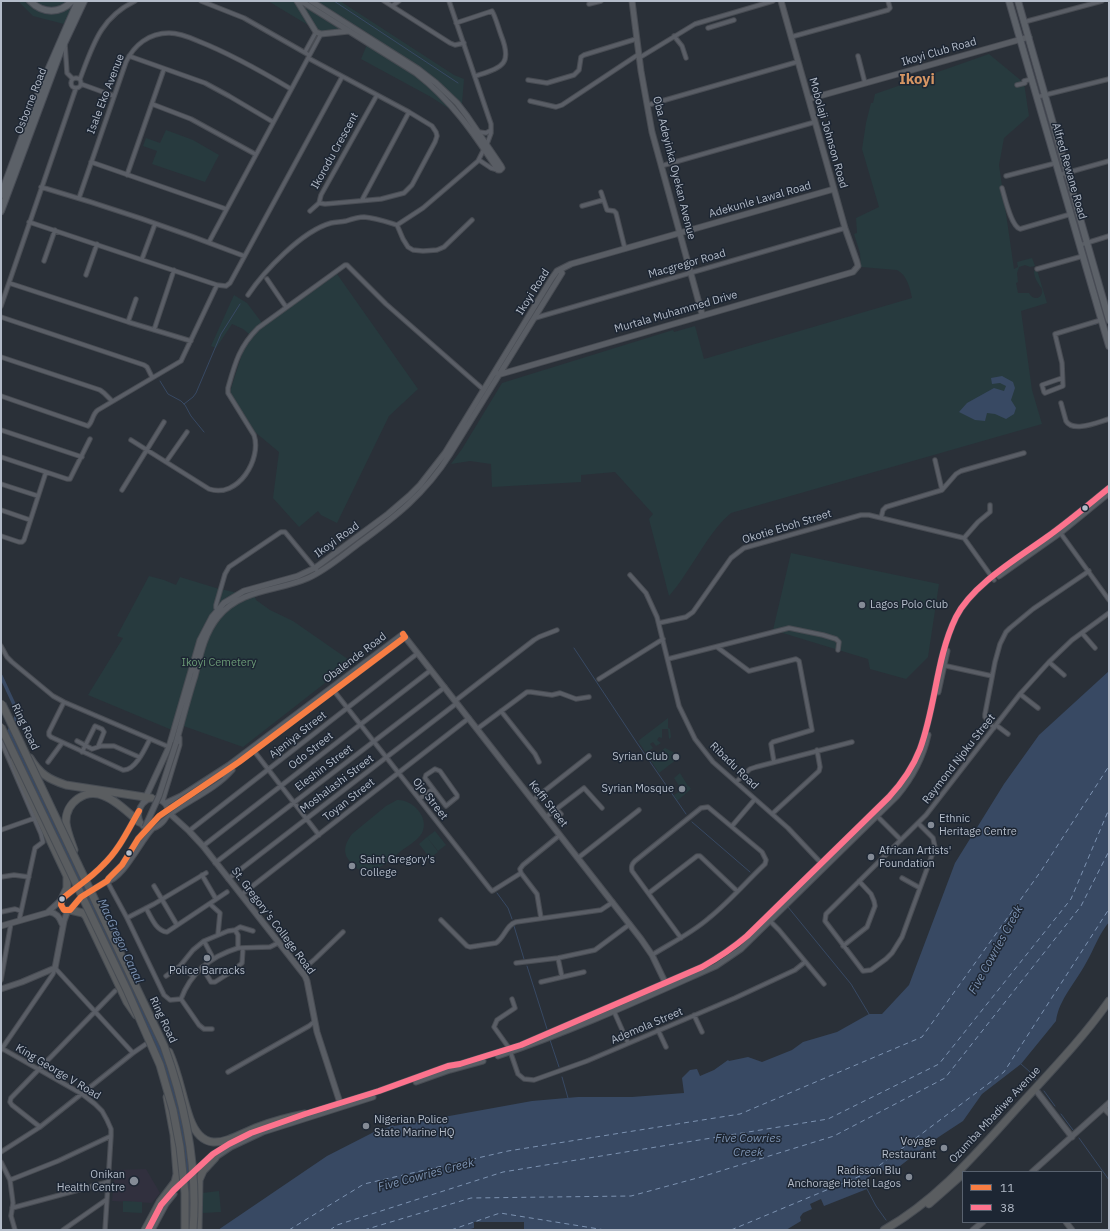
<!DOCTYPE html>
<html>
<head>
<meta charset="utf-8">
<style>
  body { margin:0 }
  #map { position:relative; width:1110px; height:1231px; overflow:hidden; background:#2a3038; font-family:"IBM Plex Sans",sans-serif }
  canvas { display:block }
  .frame { position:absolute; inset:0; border:2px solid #b4bcc9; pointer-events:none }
  .legend { position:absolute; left:962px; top:1171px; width:140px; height:52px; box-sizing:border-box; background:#1d2633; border:1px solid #59626f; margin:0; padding:5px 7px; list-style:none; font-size:12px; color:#b4bcc9 }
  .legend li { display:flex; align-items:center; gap:8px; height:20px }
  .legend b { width:20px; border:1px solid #59626f }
</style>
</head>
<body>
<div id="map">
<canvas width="1110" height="1231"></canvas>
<div class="frame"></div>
<ul class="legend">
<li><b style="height:5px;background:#f77d43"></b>11</li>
<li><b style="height:5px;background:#fc738d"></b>38</li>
</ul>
</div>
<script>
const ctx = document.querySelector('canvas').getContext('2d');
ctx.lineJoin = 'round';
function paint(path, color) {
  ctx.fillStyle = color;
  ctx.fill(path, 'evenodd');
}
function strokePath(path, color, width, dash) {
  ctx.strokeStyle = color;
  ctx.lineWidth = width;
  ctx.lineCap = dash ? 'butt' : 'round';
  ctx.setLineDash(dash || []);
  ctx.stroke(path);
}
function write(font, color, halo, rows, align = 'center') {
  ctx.font = font + ' "IBM Plex Sans",sans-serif';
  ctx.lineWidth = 3;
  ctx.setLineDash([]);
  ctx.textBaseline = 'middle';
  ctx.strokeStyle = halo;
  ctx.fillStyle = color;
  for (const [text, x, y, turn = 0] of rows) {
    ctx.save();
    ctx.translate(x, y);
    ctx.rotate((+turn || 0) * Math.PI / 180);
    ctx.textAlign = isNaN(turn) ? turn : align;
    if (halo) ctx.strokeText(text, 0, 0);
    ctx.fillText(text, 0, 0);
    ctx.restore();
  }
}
paint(new Path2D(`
  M146,1169L160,1193L152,1203L112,1201L115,1170Z`), '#31303e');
paint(new Path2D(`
  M18,1H74L73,7L64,24L33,16Z
  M268,1H295L343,31L323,34Z
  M316,1H340L454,75L464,79L462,103L451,110L431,97L361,59L371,35Z
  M989,54L1024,83L1029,116L1004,138L999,165L1014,269L1018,267L1017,262L1032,258L1035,266L1030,267L1025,265L1019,267L1017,273L1018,282L1016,283L1018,293H1029C1033,302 1044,298 1042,289C1038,283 1034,278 1034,271L1037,270L1047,303L1021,311L1032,390L1042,424L731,513C712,529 700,553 686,573C681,581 675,589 669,596L649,519L653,514L615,472L581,475V482L492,487L491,464L470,461L451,464L462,449L502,383L673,330L674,332L695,326L704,359L912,298C910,288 907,275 897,270L861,267L860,253L854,234L857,233L856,218L879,207L862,149L866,123L871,103H873L875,94Z
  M166,130L193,140L219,155L205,182L152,164L157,151L143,146L146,138L160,143Z
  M337,274L418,389L389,416L337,523L321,515L318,511L299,527L273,498L279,452L255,432L230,393L232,385L243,351L249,341L261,328Z
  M234,295L247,303L262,323L249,334L243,329L232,324L216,348L211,346Z
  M791,553L939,584L928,657L906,679L870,669L868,659L773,630Z
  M149,576L164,580L176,585L180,577L216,588L255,597L256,600L270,610L293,621L352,662L243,747L175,723L172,730L88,695L123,638L117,636Z
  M668,718V728L670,729L671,737L669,739L668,729H662V738L659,737L657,740L661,743L656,746L653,742L650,744L653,748L649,751L653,757L665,748L681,756L659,773L638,741Z
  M680,773L688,786L686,787L689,786L691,789L677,801L674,795L682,790L674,778Z
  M397,800C412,799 430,817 422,833C418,840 408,846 401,851C385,864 365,885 348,859C342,851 346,842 352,834L386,806Z
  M435,831L446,845L438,851L427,837Z
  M427,837L438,852L430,858L419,844Z
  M219,1191L221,1212L202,1213V1193Z
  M123,1201L142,1202V1213L123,1212Z`), '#273a3e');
paint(new Path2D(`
  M1002,376L1013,382L1015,388L1011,400L1016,408L1014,414L1006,419L995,414L987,413L985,421L975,420L959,412L967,403L994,388L1004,391L1006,386L1000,383L992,384L991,378Z
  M1109,671V922C1099,934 1094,949 1086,963C1076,982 1059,999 1056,1021L1021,1064L982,1094L963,1121L931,1142L900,1166L887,1169L884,1171L880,1168L863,1182L867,1189L824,1206L821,1199L810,1204L812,1209L803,1213L800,1217L801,1221L786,1230H524V1222H474V1228L467,1230H218L327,1156L372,1133L374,1132L375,1133L393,1125L394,1126L532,1101L578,1097H632L684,1093L682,1078L690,1070L697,1069L700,1076L714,1070L728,1060L729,1061L748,1057L762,1062L792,1050L803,1042L837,1032L869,1014H882L909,985L955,863L1004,784L1039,735Z`), '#384963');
strokePath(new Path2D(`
  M334,1L458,83
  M1089,325L1096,324
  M160,381L168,394L181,401L185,405L191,416L204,432
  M184,404L193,397L196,393L221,334L240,304
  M574,648L637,743L686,814
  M5,730L9,731
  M692,822L750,872
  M497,893L508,908L512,919
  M788,907L851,984L869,1014
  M514,926L524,959
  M527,966L547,1029
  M550,1040L559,1067
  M1021,1064L1030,1072L1036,1080
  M562,1077L568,1098
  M1044,1091L1055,1106
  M1061,1114L1073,1130
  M1079,1138L1109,1180
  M867,1189L876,1206L886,1220`), '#384963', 1);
strokePath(new Path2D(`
  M1,676L18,713L9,731L155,1039C180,1099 193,1165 188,1230`), '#384963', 3.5);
strokePath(new Path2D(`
  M289,1230L364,1184L508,1151L740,1114L922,1037L1041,871L1109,766
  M330,1230L337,1225L503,1172L828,1119L939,1064L1071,899L1109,809
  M364,1230L471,1198L631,1196L701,1177L834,1136L945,1078L1081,906L1109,851
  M451,1230L500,1213L605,1230
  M731,1230L872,1171L1004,1072L1109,909`), '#7c92b1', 1, [5, 4]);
const street = new Path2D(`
  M201,1L244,18L309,55
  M384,1L450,43L455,45L464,43
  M449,1L491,124V133L487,144
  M589,4L601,1
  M392,6L399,1
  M1024,22L1102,1
  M456,23L492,11C496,18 498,27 501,35C513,65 502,67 476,76
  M708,28L734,20
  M674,36L682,46L686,58
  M791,37L888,10L890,8L888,1
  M65,44L67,73L73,79
  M305,52L316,32
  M129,56L205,83L229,96L273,122
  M858,56L865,83
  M308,58L409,112L432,126L436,132L437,136L435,142L412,185L404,193L381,199L325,204L319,203L321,195L377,95
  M639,58L695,24L773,1
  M71 83a5 5 0 1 1 10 0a5 5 0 1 1-10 0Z
  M80,79C93,45 100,18 135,1
  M528,80L547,83L574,75L579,70L581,57L584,55L636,39
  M81,84L114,96
  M1017,85L1025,83L1024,81L1032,79
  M1037,97L1109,79
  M530,101L556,107L562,105L639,54
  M152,104L191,119L255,154
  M648,105L797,62
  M479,132L486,133L491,130
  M479,160L491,168L498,170
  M91,162L226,209
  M661,166L815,122
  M127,175L164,69
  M1059,175L1109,161
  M1006,176L1056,163
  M41,187C110,207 177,230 244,256
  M1002,188C1005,198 1011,226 1020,229L1071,214
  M601,192L607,210L614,211L616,213L625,249
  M79,198L126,62C134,45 149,33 169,33C179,33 189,37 198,41C231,54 261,71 291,89
  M362,200L409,112
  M582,206L603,200
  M310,211L319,203
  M29,222L217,285L226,286L230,283L342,77
  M397,225L423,208L478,161L484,149
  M397,225L403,239L408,247L413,250L423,251L437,250L444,247L472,220
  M209,242L321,34
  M1080,245L1109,236
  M142,259L155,224
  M44,261L55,230
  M1037,269L1083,256
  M86,275L97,244
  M267,279L286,307
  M9,283L128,322L191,341
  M248,295C264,271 302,231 331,223C336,222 341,222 346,221C352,219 358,217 364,217C376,218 387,222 397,225
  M1,306L76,88
  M1,317L144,365L147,367L152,377
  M535,318L845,228
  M128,322L136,299
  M154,330L174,270
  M1,357L100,390L104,393L112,401
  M1062,378L1042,385L1044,392L1045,393L1063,386L1062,363L1055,334L1101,320
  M1,396L88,426C93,422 92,414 98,410L181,361L217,285
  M1061,403L1066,421C1073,433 1098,422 1109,419
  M1,430L82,457
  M131,440L209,489C238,499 262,459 254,435L228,393V388C235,363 239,347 258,328L345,265H347L386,304L484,390
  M1,457L67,479H70L90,439
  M935,460L942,490
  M166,462L187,432
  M1,484L38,496
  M122,490L164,422
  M1,510L30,520
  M881,518L883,510L886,507L942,490L956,474L961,471L1024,453
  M1059,531L1109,600
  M1,536L19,542H22L24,540L46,472
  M964,538L978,522L990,512V505
  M630,575L646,593L657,617L679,706L695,739L713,762L788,828L823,865
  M220,611L216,608V605L225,574L229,567L281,532H285L318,572
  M659,623L686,617L693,612L731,558L744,548L861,515H869L964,538L994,580
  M1082,633L1095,648
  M1,646L7,657L12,662L53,696L64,702L169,747
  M717,647L749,671L796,659L799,661L812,730L773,742L771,744L774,762
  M668,659L789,628L823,635L836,639L839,642L838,650
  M1049,662L1064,675
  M942,665L992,676
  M599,679L663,639
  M334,691L490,889L492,891L494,890L521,873
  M1020,694L1038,708
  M455,701L534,640L539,637L557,630
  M64,702L49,732V735L51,737L123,770C135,771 145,749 150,739
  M501,711L535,754L539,762
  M996,725L1008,734
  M994,728L985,717V714L995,662L1000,644L1006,632L1010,628L1033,609L1089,571
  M477,729L527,692H531L552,695L560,693L576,699L589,697
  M1,741L41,834L43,842L35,848L19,921
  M77,741L92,749L101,746H114L139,757
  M254,751L319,835
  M82,752L95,726L102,729L104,732L98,747
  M48,762L62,743
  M435,769L440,771L457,795V797L446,806L425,778L426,775Z
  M736,782L750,769L756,767L852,742
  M419,799L433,789
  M533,800L589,756
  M557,810L561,814
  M772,814L819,771L820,767L817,750
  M876,815L901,840
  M546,817L584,788L602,808
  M919,824L933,838L935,847L902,937L892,953L886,959L871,970L863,971L825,921L826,914L926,815L1020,694L1049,662L1072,640L1109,613
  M732,826L755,799
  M1,830L35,818
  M189,831L418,653
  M203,846L431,670
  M578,858L639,810
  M215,863L445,687
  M202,875L216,899
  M1,877L14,875L29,877
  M902,878L920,888
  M228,879L457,703
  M107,881L127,918L164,995L170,1000L181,999
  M154,886L177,925
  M649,893L697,856H700L737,891
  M241,895L469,718
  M210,904L220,913L218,934
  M146,908C151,917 156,931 167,932L227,892
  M1,912L15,909L21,911
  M127,918L154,904L206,873
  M541,918L537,894L521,873L520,869L523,865L560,835
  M767,918L779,930L824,984
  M441,920L467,946L470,947L496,943C505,937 506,925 516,922L601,910L613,902
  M235,930L240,927L253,931
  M204,941L213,958
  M843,946L867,927L875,906L874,901L871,894L859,881
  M652,955C671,943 692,933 709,918C729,902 746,882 765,864L766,860L762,852L708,807L701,808L635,861C632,864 631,866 632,871L681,938
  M558,958L562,977
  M516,963L558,958L595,950L630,924
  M180,966L193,976
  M202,967L211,982H215L234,970L242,963L243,948
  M55,968L133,1053
  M301,971L315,959L343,932
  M166,976L180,966L193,950L204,941L228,931L235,930L238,935V948
  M1,980L11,923
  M541,982L584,972
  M512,999L515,1008L497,1020L494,1027L509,1048L518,1074L524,1079L534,1080L587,1061L735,998L795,970L805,962
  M612,1007L628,1043
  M694,1015L702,1032
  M212,1029H204L199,1025L181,999C191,972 212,956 238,948L270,947L278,943
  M658,1030L666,1047
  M1,1048L82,1094L95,1104L102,1111L107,1120L111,1129V1136L105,1230
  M1,1050L53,974L55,968
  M228,1072L309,1026L315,1021
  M40,1127L12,1105L10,1102L11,1098L115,991
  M1,1152L40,1127L133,1053L146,1044
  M1,1162L10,1180L13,1203L11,1216L15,1230
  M10,1180L58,1161L111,1136
  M12,1208L108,1182
  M63,1230L106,1200`);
const secondary = new Path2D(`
  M297,1L316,32L321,34L349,31
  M301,1L416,73C452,101 473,132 498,170H500L502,168L501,166L467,116L457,103L436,83L418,69L311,1
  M632,1L641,71L652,132L702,314
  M809,99L1029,37
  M557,271L571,264L834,189
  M494,373L501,374L853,272L858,266L857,262L845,228L781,1
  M999,576L1060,533L1109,493
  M405,637L641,939L652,955L666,984
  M938,692L947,651
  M176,743C182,721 188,698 195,676C200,656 204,634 218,617C242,588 276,592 308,578C326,570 342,556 358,544C395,517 425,494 450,454L562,273L560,270
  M221,775L401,640
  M151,798C181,801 165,829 147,829C133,820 138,803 151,798Z
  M162,801L179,745V738
  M143,803L169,747L200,640L212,617L224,603L244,591L298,576L315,568L388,514L409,496L420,485L445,453L552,278L557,271L560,270
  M166,803L181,796L229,765L403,634
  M168,812L189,831L203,846L305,976L307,981L317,1032L341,1106
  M163,819C184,802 215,790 232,770
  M138,839L122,865L109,878L107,881L81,897L70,910H64C61,906 60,903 62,899C76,887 91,878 103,865C119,850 128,830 139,811
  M107,881C122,880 141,840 152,829
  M48,912L61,900
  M1,926L50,912C57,913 60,918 62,924
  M1,989L22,982L55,968L64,921L68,910
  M498,1056C573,1031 644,998 716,966L741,949L897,796C912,778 923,758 928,735
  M416,1082L450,1070L483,1061
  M1035,1089L1072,1137
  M1104,1108L1109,1113
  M302,1115L379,1091L448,1066L460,1064L521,1045L702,967C718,958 733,948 747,936L889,797C902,783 913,767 920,749C936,706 936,658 956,617C972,585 1018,558 1047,537C1068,522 1088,505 1109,488
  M213,1159L231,1147L263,1132L373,1097
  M1032,1172L1109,1103
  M169,1195L213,1154L244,1136
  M1066,1222L1072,1230
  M152,1230L166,1204L174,1194
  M973,1230L983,1222`);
const primary = new Path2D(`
  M30,1C43,14 60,14 72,1
  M1009,1L1109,346
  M1018,1L1109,320
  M1,195L42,84L78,1
  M1,211L61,50L84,1`);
const highway = new Path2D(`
  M30,758C40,774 48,779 66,785L151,798
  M14,759L18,772L67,876V888L62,899
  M74,850C71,841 67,832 66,823C65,802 86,788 104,796C117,801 129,813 139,822
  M70,910L83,913L86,916L127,1002L136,1015
  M169,1052C179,1074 182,1097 190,1119C205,1159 231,1137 258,1127C274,1121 289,1117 305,1114
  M929,1204L963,1174
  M145,1230L160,1202L175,1182L177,1174L174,1135L167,1097
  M198,1230L199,1180L203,1171L215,1158
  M884,1230C939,1199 979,1150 1020,1105C1051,1071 1083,1038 1109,1001`);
strokePath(street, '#484c53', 5.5);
strokePath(secondary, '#484c53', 7);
strokePath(primary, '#484c55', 8);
strokePath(highway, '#474c53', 9);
strokePath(street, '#5a5e66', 3.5);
strokePath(secondary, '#595d64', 5);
strokePath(primary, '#5c6168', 6);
strokePath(highway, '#5a5d60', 7);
const secondaryBridge = new Path2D(`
  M145,827L159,796L176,743
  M138,839C162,809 190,796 221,775`);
const highwayBridge = new Path2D(`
  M2,704L164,1046C185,1104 198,1168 193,1230
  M1,727L127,990L160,1065L173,1110L180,1147L185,1193V1230`);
strokePath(secondaryBridge, '#484c53', 7, []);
strokePath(highwayBridge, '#474c53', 9, []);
strokePath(secondaryBridge, '#595d64', 5);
strokePath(highwayBridge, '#5a5d60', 7);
strokePath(new Path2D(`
  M139,811C128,830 119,850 103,865C91,878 76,887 62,899L61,905L64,910H70L81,897L107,881L109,878L122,865L138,839L159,816L239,762L405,637L403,634`), '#f77d43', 6);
strokePath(new Path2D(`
  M148,1230L161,1205L174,1190L213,1154L229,1144L251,1133L305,1114L379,1091L448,1066L460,1064L521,1045L702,967C718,958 733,948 747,936L889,797C902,783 913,767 920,749C936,706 936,658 956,617C972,585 1018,558 1047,537C1068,522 1088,505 1109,488`), '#fc738d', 6);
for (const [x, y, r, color] of [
  [1085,508,3.5,"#b4bcc9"],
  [862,605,4,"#848b96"],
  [676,757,4,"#848b96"],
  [682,789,4,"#848b96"],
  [931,825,4,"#848b96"],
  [129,853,3.5,"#b4bcc9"],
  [871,857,4,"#848b96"],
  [352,866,4,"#848b96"],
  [62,899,3.5,"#b4bcc9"],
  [207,958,4,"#848b96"],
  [366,1126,4,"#848b96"],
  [944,1148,4,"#848b96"],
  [909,1177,4,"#848b96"],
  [134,1181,5,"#848b96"]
]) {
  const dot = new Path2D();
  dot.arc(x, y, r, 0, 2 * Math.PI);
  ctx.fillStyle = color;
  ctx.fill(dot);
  strokePath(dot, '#1d2633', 1.5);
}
write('11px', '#b4bcc9', '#1d2633', [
  ["Ikoyi Club Road",939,52,-16],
  ["Isale Eko Avenue",106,94,-69],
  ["Osborne Road",31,101,-69],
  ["Mobolaji Johnson Road",828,133,74],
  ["Ikorodu Crescent",335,151,-61],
  ["Oba Adeyinka Oyekan Avenue",674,168,76],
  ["Alfred Rewane Road",1069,171,74],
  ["Adekunle Lawal Road",760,200,-16],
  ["Macgregor Road",687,264,-16],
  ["Ikoyi Road",533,292,-58],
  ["Murtala Muhammed Drive",676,312,-16],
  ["Okotie Eboh Street",787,527,-17],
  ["Ikoyi Road",337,540,-36],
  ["Obalende Road",355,658,-37],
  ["Ring Road",25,727,65],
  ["Ajeniya Street",298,735,-38],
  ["Odo Street",311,751,-38],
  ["Raymond Njoku Street",959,759,-52],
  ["Ribadu Road",734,766,44],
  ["Eleshin Street",324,768,-37],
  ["Moshalashi Street",337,784,-37],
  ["Ojo Street",430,799,52],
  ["Toyan Street",349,800,-38],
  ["Keffi Street",548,804,52],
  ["St. Gregory's College Road",273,921,53],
  ["Ring Road",163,1020,65],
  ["Ademola Street",647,1026,-23],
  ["King George V Road",58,1072,31],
  ["Ozumba Mbadiwe Avenue",995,1115,-47]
]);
write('11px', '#b4bcc9', '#1d2633', [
  ["Lagos Polo Club",870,605],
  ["Syrian Club",668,757,"right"],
  ["Syrian Mosque",674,789,"right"],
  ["Ethnic",939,819],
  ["Heritage Centre",939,832],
  ["African Artists'",879,851],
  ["Foundation",879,864],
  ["Saint Gregory's",360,860],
  ["College",360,873],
  ["Police Barracks",207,971,"center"],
  ["Nigerian Police",374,1120],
  ["State Marine HQ",374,1133],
  ["Voyage",936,1142,"right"],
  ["Restaurant",936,1155,"right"],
  ["Radisson Blu",901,1171,"right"],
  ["Anchorage Hotel Lagos",901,1184,"right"],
  ["Onikan",125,1175,"right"],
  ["Health Centre",125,1188,"right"]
], 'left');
write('11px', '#6b9a76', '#1d2633', [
  ["Ikoyi Cemetery",219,663]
]);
write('italic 12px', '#7c92b1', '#1d2633', [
  ["MacGregor Canal",120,941,65],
  ["Five Cowries Creek",996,950,-61],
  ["Five Cowries",748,1139],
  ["Creek",748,1153],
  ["Five Cowries Creek",426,1175,-15]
]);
write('bold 15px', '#d59563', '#1d2633', [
  ["Ikoyi",917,80]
]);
</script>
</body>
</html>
